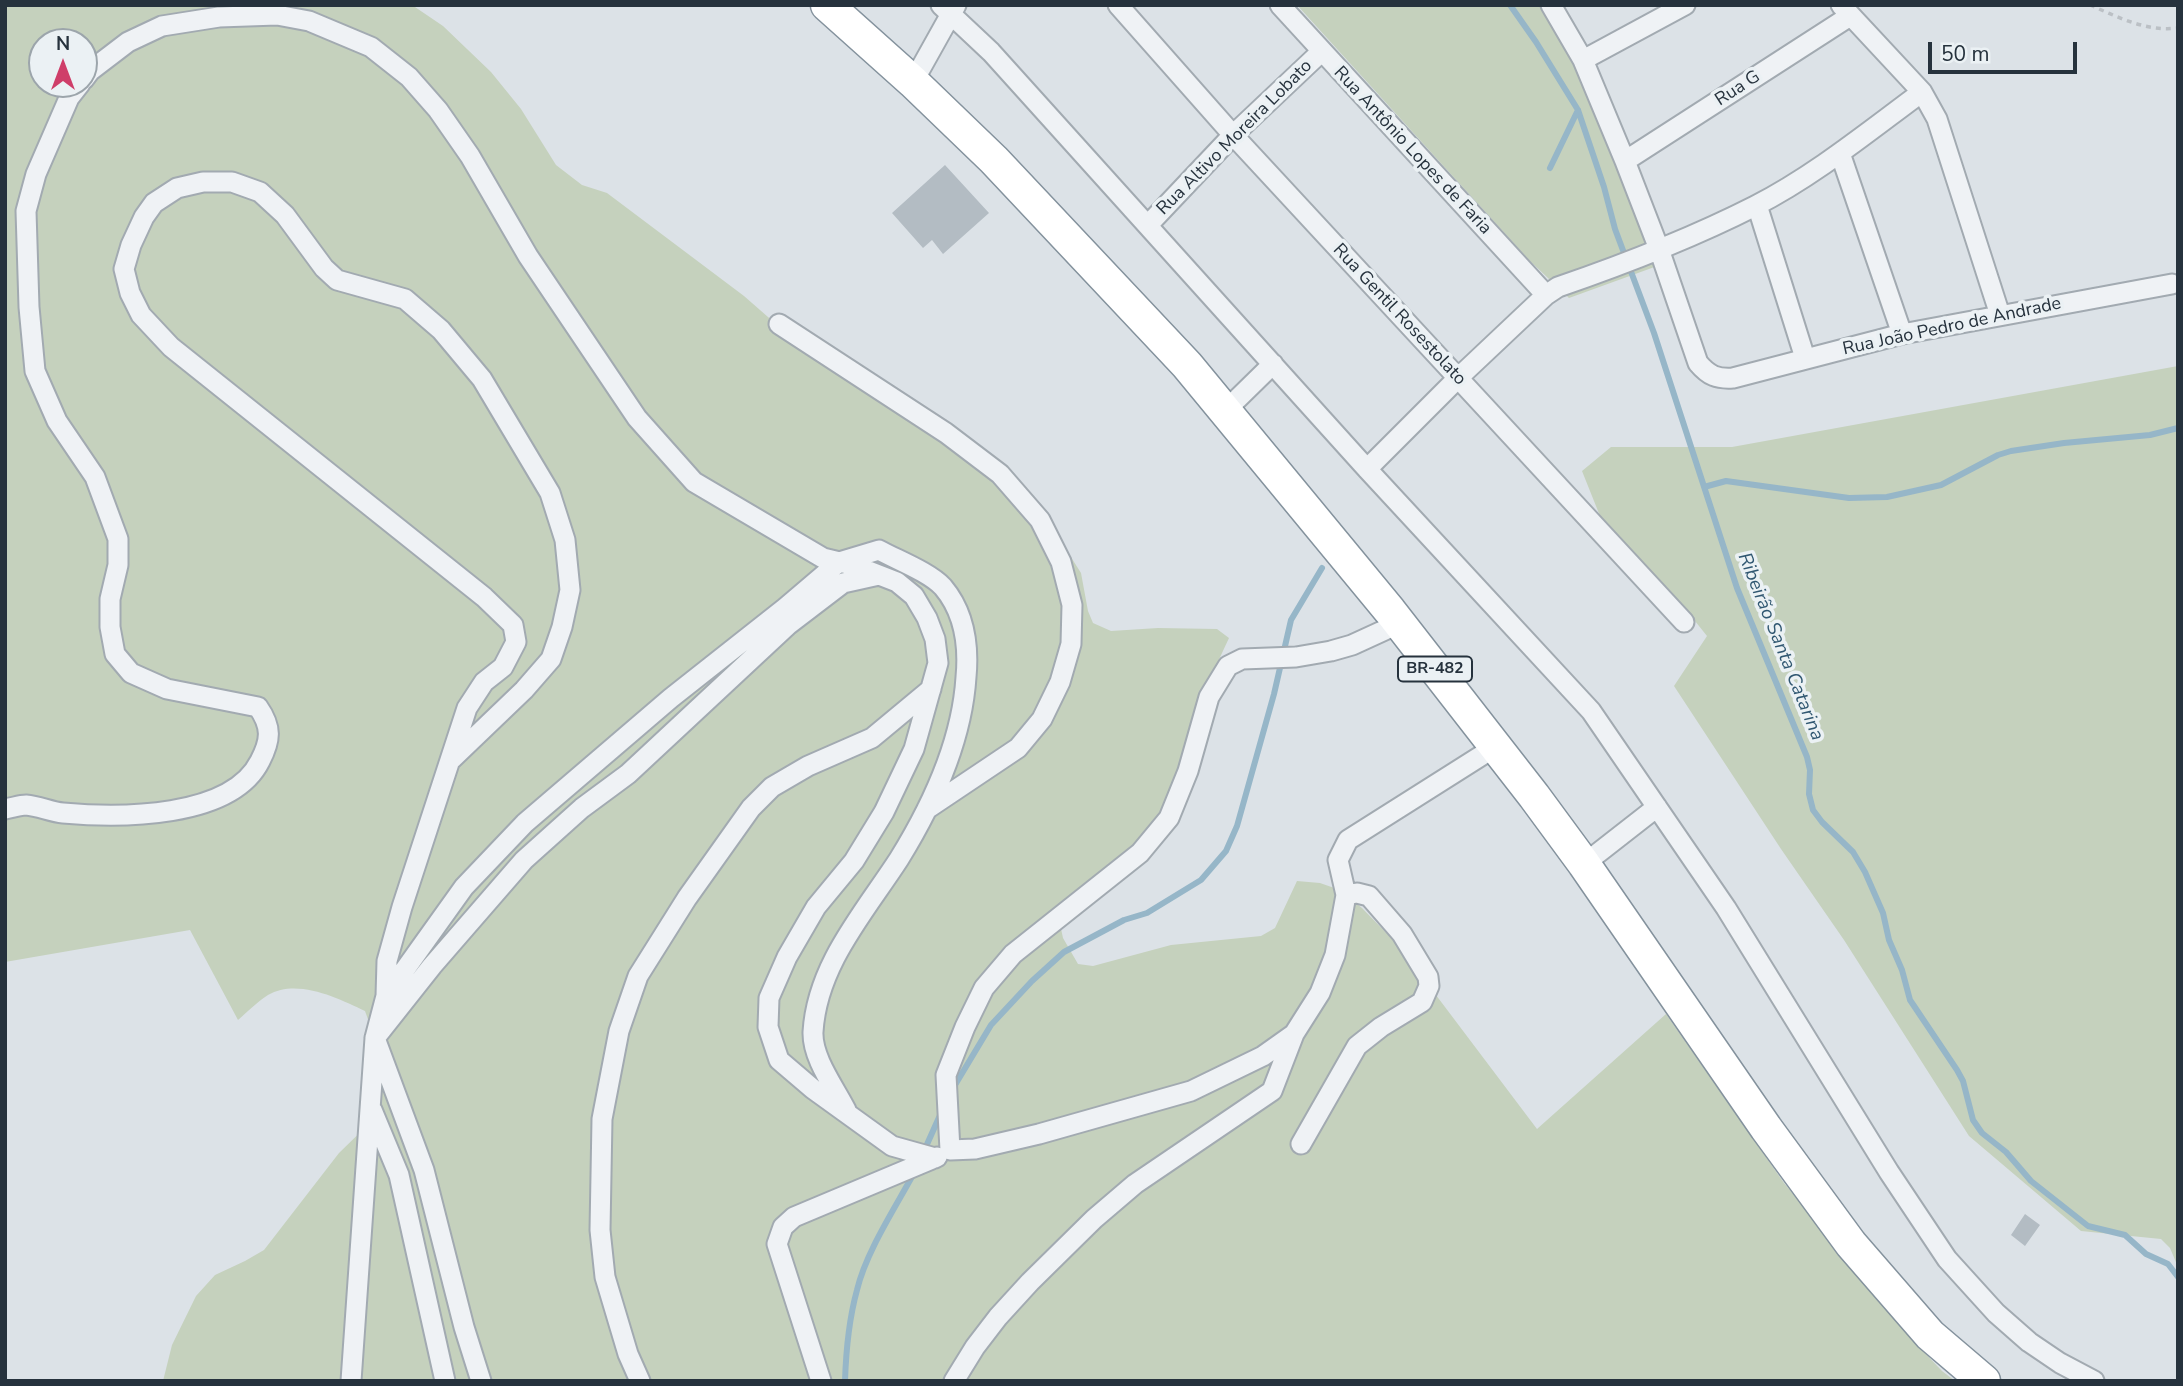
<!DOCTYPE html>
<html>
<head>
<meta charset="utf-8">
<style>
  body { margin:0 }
  #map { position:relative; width:2183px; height:1386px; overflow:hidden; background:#dce2e7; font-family:"Nunito Sans",sans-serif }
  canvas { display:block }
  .frame { position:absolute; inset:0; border:7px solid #26323d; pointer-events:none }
  .north { position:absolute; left:28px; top:28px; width:70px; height:70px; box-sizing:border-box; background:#ebf1f4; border:2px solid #9ca5ab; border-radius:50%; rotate:0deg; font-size:19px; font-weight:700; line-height:28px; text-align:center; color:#26323d }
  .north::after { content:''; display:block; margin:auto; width:24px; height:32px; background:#cf3e69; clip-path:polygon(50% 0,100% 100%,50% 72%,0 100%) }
  .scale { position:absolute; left:1928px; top:42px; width:149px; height:32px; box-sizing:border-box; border:4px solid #26323d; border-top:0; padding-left:9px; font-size:21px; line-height:24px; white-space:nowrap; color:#26323d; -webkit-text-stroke:5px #ebf1f4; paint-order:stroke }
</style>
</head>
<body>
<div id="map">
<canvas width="2183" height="1386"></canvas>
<div class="frame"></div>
<div class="north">N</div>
<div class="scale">50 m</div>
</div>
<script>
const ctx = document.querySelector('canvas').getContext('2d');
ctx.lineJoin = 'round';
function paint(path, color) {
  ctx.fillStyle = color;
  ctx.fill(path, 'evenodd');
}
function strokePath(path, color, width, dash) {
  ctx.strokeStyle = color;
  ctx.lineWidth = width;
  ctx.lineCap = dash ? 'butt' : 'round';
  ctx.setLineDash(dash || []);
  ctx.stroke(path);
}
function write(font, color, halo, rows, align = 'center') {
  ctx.font = font + ' "Nunito Sans",sans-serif';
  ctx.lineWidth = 7;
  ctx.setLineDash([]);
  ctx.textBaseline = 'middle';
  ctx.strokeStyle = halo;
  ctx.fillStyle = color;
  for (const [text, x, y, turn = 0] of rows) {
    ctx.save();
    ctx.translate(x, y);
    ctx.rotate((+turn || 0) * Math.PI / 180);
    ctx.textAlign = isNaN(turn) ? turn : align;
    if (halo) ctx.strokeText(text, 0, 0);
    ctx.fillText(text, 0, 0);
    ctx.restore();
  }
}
paint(new Path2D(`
  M5,5H412L443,26L491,72L521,109L556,165L582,185L607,193L744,296L808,352L937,423L1045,516L1081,573L1088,611L1093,623L1111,631L1158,628L1217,629L1229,638L1208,683L1170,799L1137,847L1060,924L1063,938L1078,964L1093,966L1171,945L1261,936L1275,928L1297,881L1320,883L1340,890L1362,908L1399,946L1537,1129L1666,1014L1784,1183L1922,1350L1942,1371L1955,1381H163L172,1345L196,1296L215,1275L245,1261L264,1250L339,1153L380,1113L379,1050L365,1011C338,998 297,978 268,995C257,1002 247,1012 238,1020L190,930L5,962ZM42,42H84V84H42Z
  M1297,5H1543L1569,43L1660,265L1569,298L1529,260Z
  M2178,366V1267L2170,1248L2161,1239L2081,1231L1969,1136L1844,940L1781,849L1674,686L1707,636L1691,616L1606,531L1582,471L1611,447H1732Z`), '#c5d1bd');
strokePath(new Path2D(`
  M1510,5L1536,42L1578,110L1604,187L1615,229L1654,333L1737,588L1807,757L1810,770L1809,794L1813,810L1822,822L1853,852L1865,872L1883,913L1889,940L1902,970L1910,1000L1957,1070L1963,1081L1973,1120L1982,1133L2006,1152L2031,1181L2088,1226L2125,1235L2146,1254L2168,1264L2178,1277
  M1550,168L1578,110
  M1704,487L1726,481L1849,498L1887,497L1941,485L1998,455L2011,451L2064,443L2150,435L2178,428
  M952,1090L991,1025L1032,981L1064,952L1124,920L1147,913L1201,880L1226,851L1237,826L1274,694L1291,620L1322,568
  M924,1151L941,1113
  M845,1381C846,1350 849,1319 857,1290C866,1252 895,1208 914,1173`), '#96b6c8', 6);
paint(new Path2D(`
  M945,165L989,213L943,254L932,240L923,248L892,213Z
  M2025,1214L2040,1225L2025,1246L2011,1235Z`), '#b3bcc3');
const minor = new Path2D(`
  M941,5L991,52L1367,469L1591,711L1726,908L1889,1172L1947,1259L1996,1313L2029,1342L2060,1363L2094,1381
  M1118,5L1233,135L1684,622
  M1280,5L1546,295
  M1551,5L1583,60L1625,161L1659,249L1698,363C1709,376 1717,379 1733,378L1902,334L2172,284
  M1841,5L1922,92L1937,119L2000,315
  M1583,60L1685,5
  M84,79L90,71L128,42L162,26L219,17L277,15L309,21L371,47L409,77L438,110L470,156L528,256L637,418L694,482L823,558L856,566L897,582L914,596L927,618L935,639L938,663L914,749L884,812L854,861L816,907L787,957L769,998L768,1027L779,1060L813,1089L892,1146L935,1158
  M913,82L956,5
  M1840,153L1902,334
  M1625,161L1850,16
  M1757,205L1805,358
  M1148,225L1233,135L1321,52
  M779,324L946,433L1000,474L1040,520L1061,562L1072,605L1071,644L1060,682L1042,719L1018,748L927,809
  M1225,411L1273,364
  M1367,469L1458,378L1546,295L1558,287C1625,264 1692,238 1755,206C1814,176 1869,131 1922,92
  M5,809C12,808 20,805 26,805C39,806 51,812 63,813C119,818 231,819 260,761C271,740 272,727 258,707L167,689L131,673L115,654L110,627V599L118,565V539L95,477L57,421L35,371L29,307L26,211L36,174L69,98L80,84
  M1584,864L1657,807
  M1346,895L1338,860L1348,840L1495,747
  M386,996L387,961L402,907L467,708L484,682L503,667L516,642L513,625L484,597L171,347L141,315L130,293L124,269L131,245L144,217L154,203L177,188L203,182H232L260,192L285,215L324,268L337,280L405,299L441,330L482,379L550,493L565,540L570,590L562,627L551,659L524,690L452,759
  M372,1110L399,1175L445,1381
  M1301,1144L1357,1046L1381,1027L1422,1002L1429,986L1428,977L1402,934L1369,896L1357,893L1346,895L1335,955L1320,993L1294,1034L1263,1056L1191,1091L1039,1134L975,1149L950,1150L946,1075L965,1027L984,988L1013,954L1140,853L1169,818L1188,771L1209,697L1228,666L1242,659L1296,657L1331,651L1352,645L1400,623
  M351,1381L375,1038L386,996L464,887L525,823L671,698L785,608L839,562L879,550C897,560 929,572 943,587C964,612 969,645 966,677C962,741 933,804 899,859C864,913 817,965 813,1032C812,1058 835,1088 846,1110
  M481,1381L464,1327L424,1170L375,1038L432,966L524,860L582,808L628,774L788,625L843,583L879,575
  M640,1381L628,1354L605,1277L600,1230L602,1119L619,1031L638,976L687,898L751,808L772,787L808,766L872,738L931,689
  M821,1381L777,1244L783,1227L794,1217L937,1157
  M954,1381L975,1347L998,1317L1030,1282L1094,1219L1135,1184L1272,1091L1294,1034`);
const trunk = new Path2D(`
  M827,5L913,82L994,160L1187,365L1390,611L1534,796L1584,864L1766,1128L1851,1244L1930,1335L1984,1381`);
strokePath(minor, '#a2aab1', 23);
strokePath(trunk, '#84929d', 35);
strokePath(new Path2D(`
  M2090,5C2118,17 2146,32 2178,28`), '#bbc0c5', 3.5, [5, 5]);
strokePath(minor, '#eff2f5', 19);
strokePath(trunk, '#fff', 32);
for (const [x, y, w] of [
  [1435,669,74]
]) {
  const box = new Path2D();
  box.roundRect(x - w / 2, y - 12.5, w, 25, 5);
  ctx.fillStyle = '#ebf1f4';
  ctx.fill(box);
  strokePath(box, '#26323d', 2);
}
write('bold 16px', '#26323d', null, [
  ["BR-482",1435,669]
]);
write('18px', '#26323d', '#ebf1f4', [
  ["Rua G",1738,89,-33],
  ["Rua Altivo Moreira Lobato",1235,138,-45],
  ["Rua Antônio Lopes de Faria",1412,151,47],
  ["Rua Gentil Rosestolato",1399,315,47],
  ["Rua João Pedro de Andrade",1952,327,-12]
]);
write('italic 19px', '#305771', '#ebf1f4', [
  ["Ribeirão Santa Catarina",1780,647,68]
]);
</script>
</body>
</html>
